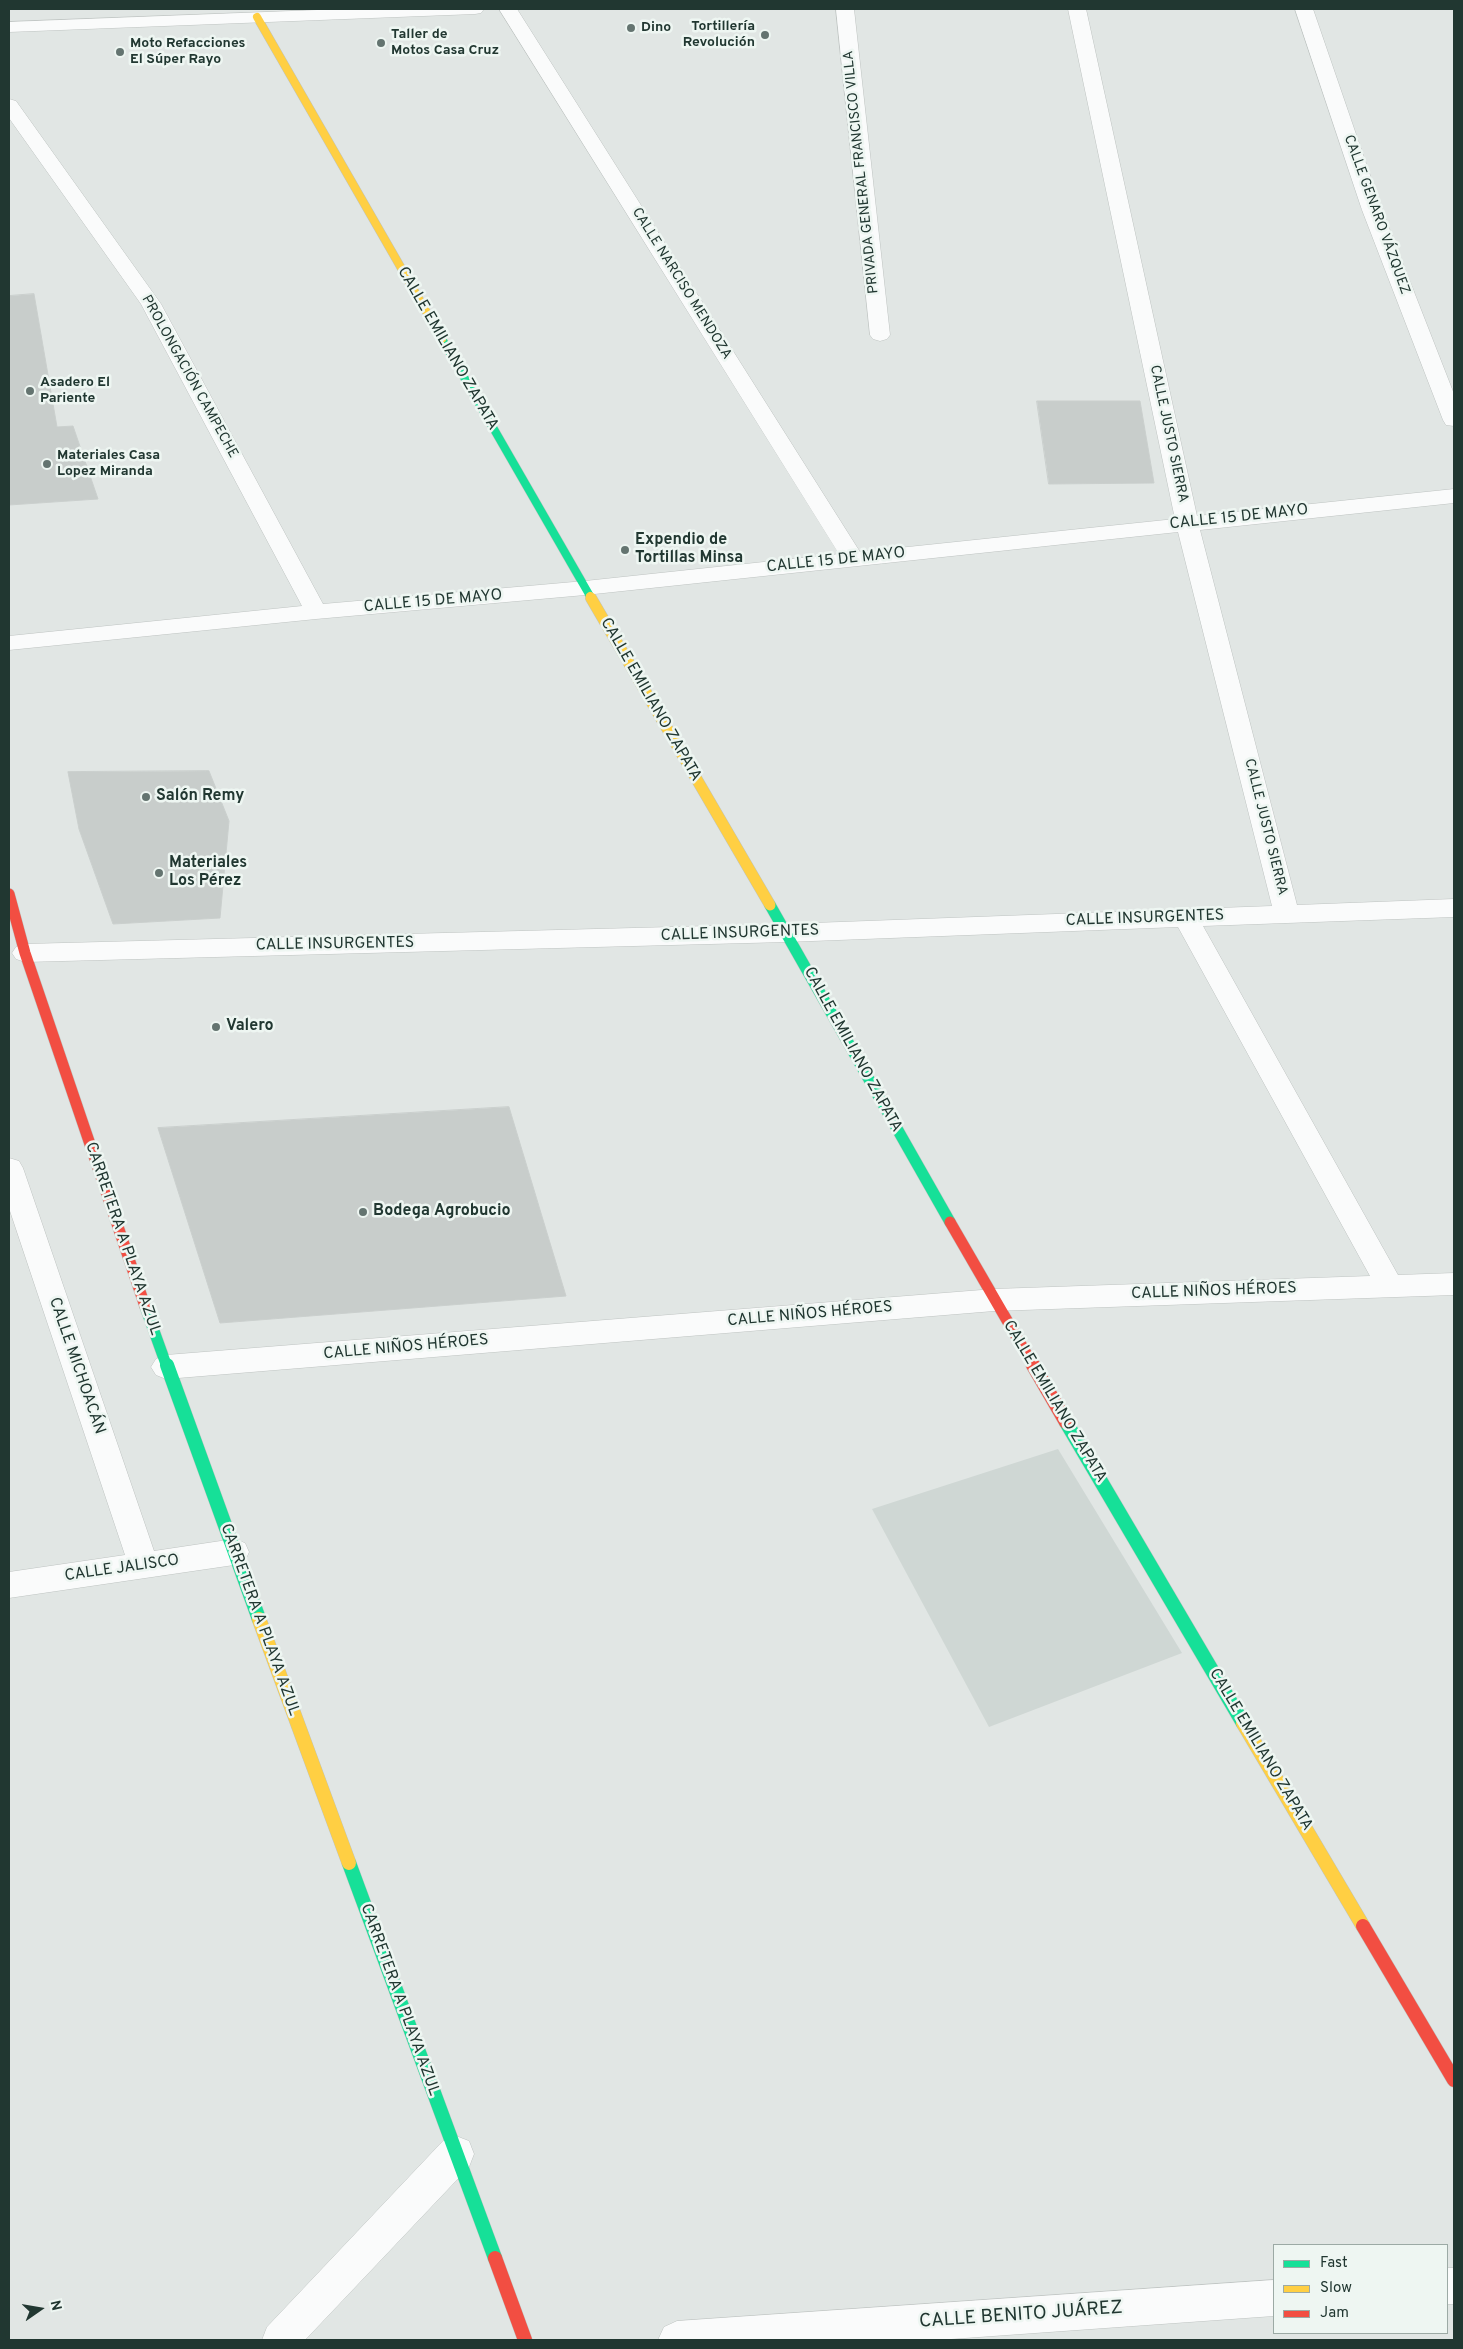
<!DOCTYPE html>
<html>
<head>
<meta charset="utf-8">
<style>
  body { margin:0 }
  #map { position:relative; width:1463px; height:2349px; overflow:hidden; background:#e1e6e4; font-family:Overpass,sans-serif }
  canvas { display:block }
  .frame { position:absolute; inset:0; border:10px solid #213731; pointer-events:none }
  .legend { position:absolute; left:1273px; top:2244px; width:175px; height:90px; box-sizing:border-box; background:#eef6f2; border:1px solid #9caaa5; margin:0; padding:6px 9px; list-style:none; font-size:15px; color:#213731 }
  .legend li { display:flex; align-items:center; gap:10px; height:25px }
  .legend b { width:25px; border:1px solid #9caaa5 }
  .north { position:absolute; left:15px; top:2284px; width:50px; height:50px; -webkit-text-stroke:4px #eef6f2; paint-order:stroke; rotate:77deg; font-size:14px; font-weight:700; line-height:20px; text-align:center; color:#213731 }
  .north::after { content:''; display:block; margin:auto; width:18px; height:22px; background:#213731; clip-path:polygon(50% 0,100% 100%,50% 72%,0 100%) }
</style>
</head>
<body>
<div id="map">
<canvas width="1463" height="2349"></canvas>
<div class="frame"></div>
<ul class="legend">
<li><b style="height:6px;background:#16e098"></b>Fast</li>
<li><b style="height:6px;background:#ffcf43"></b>Slow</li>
<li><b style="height:6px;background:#f24e42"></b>Jam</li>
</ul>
<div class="north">N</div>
</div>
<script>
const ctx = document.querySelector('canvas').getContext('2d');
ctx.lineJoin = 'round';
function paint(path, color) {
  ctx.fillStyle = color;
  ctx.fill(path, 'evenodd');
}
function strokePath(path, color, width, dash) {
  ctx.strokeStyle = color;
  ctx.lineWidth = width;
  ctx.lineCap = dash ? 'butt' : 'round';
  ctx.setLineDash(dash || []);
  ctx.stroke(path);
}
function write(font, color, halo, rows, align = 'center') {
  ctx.font = font + ' Overpass,sans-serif';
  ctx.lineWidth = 5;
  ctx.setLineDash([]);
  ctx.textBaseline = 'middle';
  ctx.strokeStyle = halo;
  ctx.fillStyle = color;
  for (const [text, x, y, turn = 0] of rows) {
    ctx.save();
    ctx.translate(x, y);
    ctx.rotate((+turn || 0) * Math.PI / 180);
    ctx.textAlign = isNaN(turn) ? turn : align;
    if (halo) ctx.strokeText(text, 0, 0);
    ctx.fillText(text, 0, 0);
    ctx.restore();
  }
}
paint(new Path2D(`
  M1058,1449L1182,1653L989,1727L872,1509Z`), '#cfd7d4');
const building = new Path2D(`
  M34,294L57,427L73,426L98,499L9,505V296Z
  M1037,401H1140L1154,483L1049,484Z
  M209,771L229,821L220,918L113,924L79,829L68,772Z
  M509,1107L566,1296L220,1323L158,1128Z`);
paint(building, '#c8cdcb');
strokePath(building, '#cacfcd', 1);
const lane = new Path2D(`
  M456,2136L469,2141L474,2154L469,2167L305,2340H262L267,2327L443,2141Z`);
const street = new Path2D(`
  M343,9H484L481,13L475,14L9,32V22Z
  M499,9H517L860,552L1175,519L1068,9H1086L1197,516L1454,489V503L1200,530L1297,905L1454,899V917L1203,926L1398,1275L1454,1273V1295L994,1311L166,1379L156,1375L151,1367L156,1359L166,1355L994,1289L1370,1276L1178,927L786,942L25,962L16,959L12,953L16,947L25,944L786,924L1272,906L1178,532L585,595L316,619L9,650V636L302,606L141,304L9,118V99L16,101L161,304L323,604L585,581L839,554Z
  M836,9H854L890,335L887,339L880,341L873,339L870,335Z
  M1295,9H1313L1382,210L1454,394V426L1446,425L1443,420L1362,210Z
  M9,1158L19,1161L23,1168L154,1551L234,1539L245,1543L249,1552L245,1561L234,1565L9,1598V1572L125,1555L9,1208Z
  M1447,2268H1454V2304H1447Z
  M1274,2280V2316L937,2340H658L664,2327L677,2321Z`);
const fastFar2 = new Path2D(`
  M442,339L590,596`);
const fastFar1 = new Path2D(`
  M770,905L950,1222
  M145,1306L167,1367`);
const fast = new Path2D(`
  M167,1365L259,1619
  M1066,1422L1243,1723
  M349,1863L495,2258`);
const slowFar2 = new Path2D(`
  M257,17L442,339
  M590,596L592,599`);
const slowFar1 = new Path2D(`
  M591,598L770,905`);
const slow = new Path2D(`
  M259,1619L349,1863
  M1243,1723L1363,1926`);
const jamFar1 = new Path2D(`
  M9,894L25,953L145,1306
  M950,1222L1034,1367`);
const jam = new Path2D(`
  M1033,1365L1066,1422
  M1363,1926L1454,2080
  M495,2258L525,2340`);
strokePath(lane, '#bec3c1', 1);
strokePath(street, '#bec3c1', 1);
strokePath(fastFar2, '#bdc4c1', 9);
strokePath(fastFar1, '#bdc4c1', 12);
strokePath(fast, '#bdc4c1', 15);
strokePath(slowFar2, '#bdc4c1', 9);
strokePath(slowFar1, '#bdc4c1', 12);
strokePath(slow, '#bdc4c1', 15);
strokePath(jamFar1, '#bdc4c1', 12);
strokePath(jam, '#bdc4c1', 15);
paint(lane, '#fafbfb');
paint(street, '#fafbfb');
strokePath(fastFar2, '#16e098', 8);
strokePath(fastFar1, '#16e098', 11);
strokePath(fast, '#16e098', 14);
strokePath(slowFar2, '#ffcf43', 8);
strokePath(slowFar1, '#ffcf43', 11);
strokePath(slow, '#ffcf43', 14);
strokePath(jamFar1, '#f24e42', 11);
strokePath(jam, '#f24e42', 14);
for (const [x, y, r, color] of [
  [631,28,5,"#647470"],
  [765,35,5,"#647470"],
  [381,43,5,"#647470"],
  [120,52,5,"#647470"],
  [30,391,5,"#647470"],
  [47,464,5,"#647470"],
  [625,550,5,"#647470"],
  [146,797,5,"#647470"],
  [159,873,5,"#647470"],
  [216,1027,5,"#647470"],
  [363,1212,5,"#647470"]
]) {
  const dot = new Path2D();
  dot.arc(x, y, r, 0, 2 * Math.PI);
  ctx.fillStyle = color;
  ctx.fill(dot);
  strokePath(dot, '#eef6f2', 2);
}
write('bold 14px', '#213731', '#eef6f2', [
  ["Tortillería",755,27,"right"],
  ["Revolución",755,43,"right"],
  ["Dino",641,28],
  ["Taller de",391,35],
  ["Motos Casa Cruz",391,51],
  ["Moto Refacciones",130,44],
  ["El Súper Rayo",130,60],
  ["Asadero El",40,383],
  ["Pariente",40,399],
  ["Materiales Casa",57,456],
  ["Lopez Miranda",57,472]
], 'left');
write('14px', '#213731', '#eef6f2', [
  ["PRIVADA GENERAL FRANCISCO VILLA",862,172,-96],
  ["CALLE GENARO VÁZQUEZ",1376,215,70],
  ["CALLE NARCISO MENDOZA",681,284,58],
  ["PROLONGACIÓN CAMPECHE",189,377,61],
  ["CALLE JUSTO SIERRA",1168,434,78],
  ["CALLE JUSTO SIERRA",1265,827,76]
]);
write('16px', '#213731', '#eef6f2', [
  ["CALLE EMILIANO ZAPATA",447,349,60],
  ["CALLE 15 DE MAYO",1239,518,-6],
  ["CALLE 15 DE MAYO",836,561,-6],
  ["CALLE 15 DE MAYO",433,602,-5],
  ["CALLE EMILIANO ZAPATA",650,700,60],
  ["CALLE INSURGENTES",1145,919,-2],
  ["CALLE INSURGENTES",740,934,-2],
  ["CALLE INSURGENTES",335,945,-1],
  ["CALLE EMILIANO ZAPATA",852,1050,61],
  ["CARRETERA A PLAYA AZUL",122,1239,71],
  ["CALLE NIÑOS HÉROES",1214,1292,-2],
  ["CALLE NIÑOS HÉROES",810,1315,-5],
  ["CALLE NIÑOS HÉROES",406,1348,-5],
  ["CALLE MICHOACÁN",76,1366,71],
  ["CALLE EMILIANO ZAPATA",1054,1402,59],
  ["CALLE JALISCO",122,1569,-8],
  ["CARRETERA A PLAYA AZUL",259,1620,70],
  ["CALLE EMILIANO ZAPATA",1260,1750,59],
  ["CARRETERA A PLAYA AZUL",399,2000,70]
]);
write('bold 16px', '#213731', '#eef6f2', [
  ["Expendio de",635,541],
  ["Tortillas Minsa",635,559],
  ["Salón Remy",156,797],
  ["Materiales",169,864],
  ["Los Pérez",169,882],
  ["Valero",226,1027],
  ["Bodega Agrobucio",373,1212]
], 'left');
write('19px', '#213731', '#eef6f2', [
  ["CALLE BENITO JUÁREZ",1021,2316,-4]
]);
</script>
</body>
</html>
